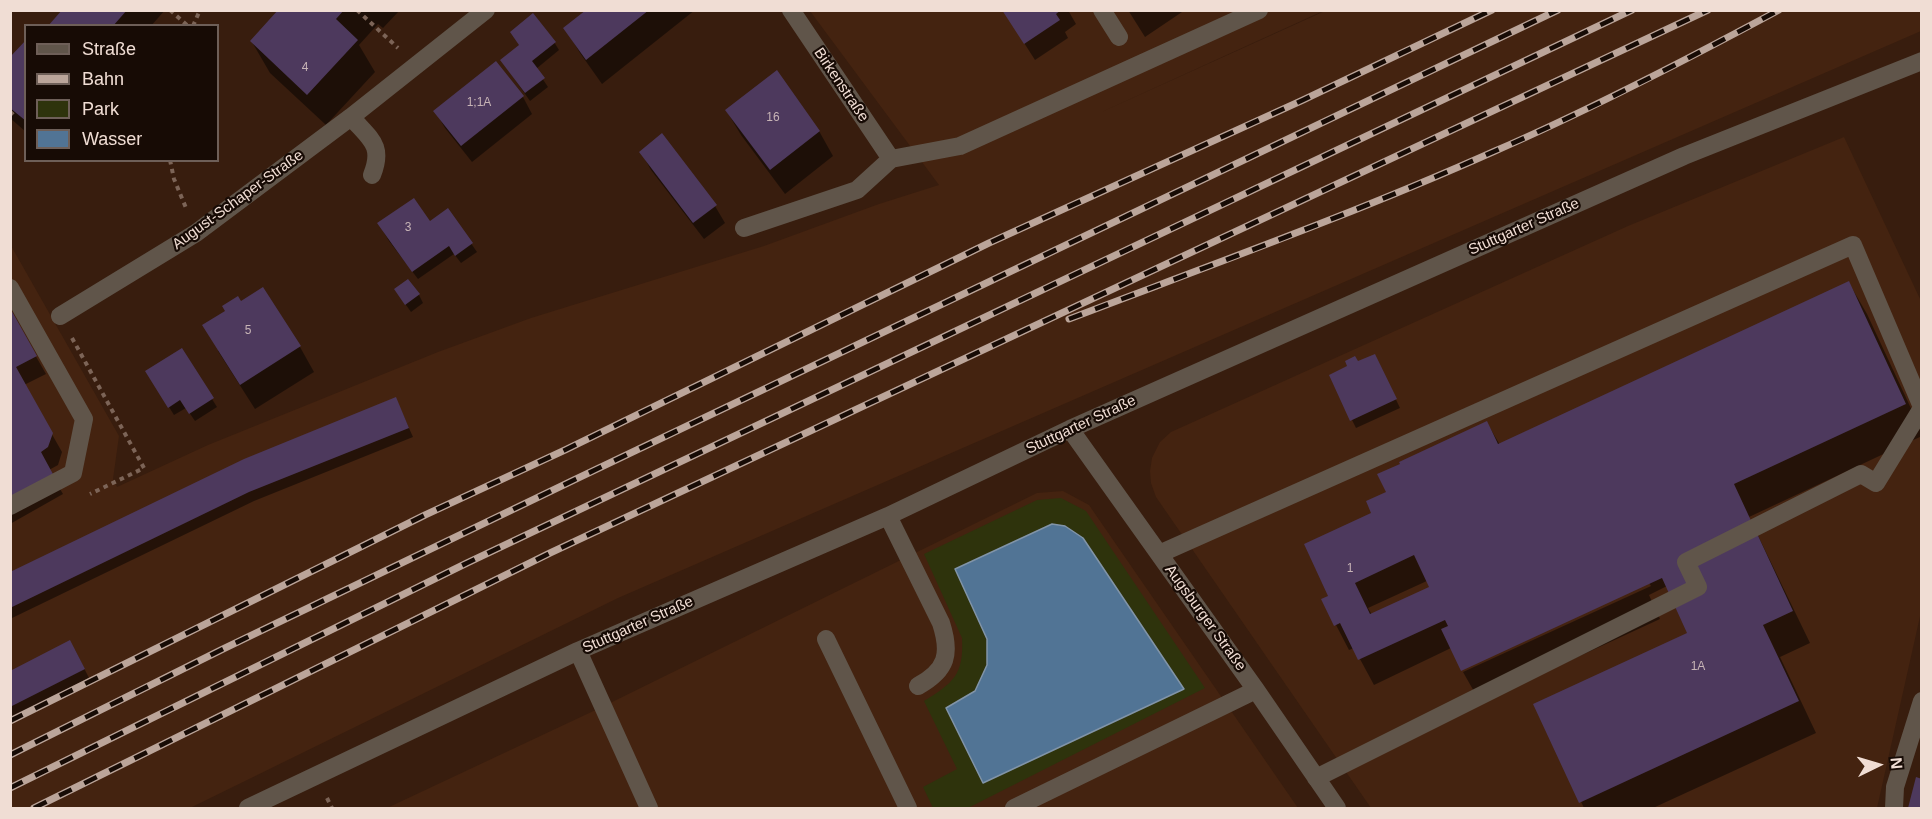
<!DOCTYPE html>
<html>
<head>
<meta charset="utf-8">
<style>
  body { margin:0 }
  #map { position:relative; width:1932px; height:819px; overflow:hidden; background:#381d0e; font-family:Helvetica,sans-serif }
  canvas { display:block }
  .frame { position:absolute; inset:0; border:12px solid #f0ddd4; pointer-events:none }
  .legend { position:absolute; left:24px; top:24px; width:195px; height:138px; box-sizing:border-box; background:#170b05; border:2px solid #6e5f58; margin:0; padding:8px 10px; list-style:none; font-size:18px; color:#f0ddd4 }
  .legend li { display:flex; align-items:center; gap:12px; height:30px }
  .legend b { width:30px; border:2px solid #6e5f58 }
  .north { position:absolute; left:1848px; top:735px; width:60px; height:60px; -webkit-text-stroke:4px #170b05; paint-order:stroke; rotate:85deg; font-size:16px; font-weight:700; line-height:24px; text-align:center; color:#f0ddd4 }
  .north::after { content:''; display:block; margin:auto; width:21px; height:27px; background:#f0ddd4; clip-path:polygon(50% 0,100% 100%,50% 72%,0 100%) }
</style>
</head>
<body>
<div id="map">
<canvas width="1932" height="819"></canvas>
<div class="frame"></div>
<ul class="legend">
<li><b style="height:8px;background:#60554a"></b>Straße</li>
<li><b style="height:8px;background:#bba59a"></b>Bahn</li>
<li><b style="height:16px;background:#2e330c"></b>Park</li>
<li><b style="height:16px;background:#517495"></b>Wasser</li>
</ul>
<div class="north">N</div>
</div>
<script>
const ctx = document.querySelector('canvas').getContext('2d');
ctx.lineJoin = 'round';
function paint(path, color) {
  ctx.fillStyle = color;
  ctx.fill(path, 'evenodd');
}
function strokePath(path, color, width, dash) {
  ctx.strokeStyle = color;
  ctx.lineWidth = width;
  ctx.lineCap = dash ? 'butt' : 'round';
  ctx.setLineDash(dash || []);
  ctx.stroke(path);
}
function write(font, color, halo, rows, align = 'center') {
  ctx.font = font + ' Helvetica,sans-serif';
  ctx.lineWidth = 4.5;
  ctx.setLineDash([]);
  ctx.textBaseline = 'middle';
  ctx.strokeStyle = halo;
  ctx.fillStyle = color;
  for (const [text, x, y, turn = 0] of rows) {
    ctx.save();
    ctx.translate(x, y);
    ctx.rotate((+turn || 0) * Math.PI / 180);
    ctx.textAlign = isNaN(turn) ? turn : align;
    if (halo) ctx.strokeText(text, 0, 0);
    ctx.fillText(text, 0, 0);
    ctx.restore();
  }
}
paint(new Path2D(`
  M810,11H1323L1095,115L1325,11H1921V31L618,598L190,808H11L10,244L119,436L113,479L117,487L208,445L438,352L531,318L764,246L879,204L939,185Z
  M1844,137L1921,301V612L1877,808H1371L1156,497L1151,483L1150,471L1152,458L1160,442L1171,432L1628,226Z
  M1063,491L1089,505L1298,808H387L602,707L1037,493Z`), '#442310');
paint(new Path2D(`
  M1061,498L1086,511L1205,688L968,808H933L923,787L957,769L924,701C953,683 964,675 962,638L924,554L1037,500Z`), '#2e330c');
const water = new Path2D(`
  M1052,524L1065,526L1083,538L1184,689L983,783L946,708L975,691L987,665V639L955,569Z`);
paint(water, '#517495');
strokePath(water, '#8194a8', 1.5);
paint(new Path2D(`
  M64,10H165L151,26H50Z
  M281,10H400L383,28L378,24L359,45L375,72L326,125L270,73L252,42Z
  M588,10H695L602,84L580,53L565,28Z
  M1003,10H1068L1076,24L1065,32L1068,38L1035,60Z
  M1128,10H1185L1145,37Z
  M554,42L559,50L536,69L548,87L530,101L502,61L520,46Z
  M26,43V132L10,118V59Z
  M523,97L532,114L472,162L445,128L435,111Z
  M726,110L819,131L833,156L785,194L741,135Z
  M641,152L715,206L725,223L704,239L651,170Z
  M448,210L477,252L461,263L454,254L418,279L389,241L379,224L434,228Z
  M1849,283L1867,314L1922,432V436L1749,517L1810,643L1780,657L1816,733L1653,808H1584L1535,705L1689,634L1667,586L1649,595L1660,619L1480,702L1463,672L1651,586L1649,583L1451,648L1374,685L1354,648L1349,650L1323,600L1330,596L1373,514L1388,492L1487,423L1500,445ZM1429,580L1437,604L1372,615L1368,608Z
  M419,295L423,303L411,312L401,298Z
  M241,303L300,347L314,372L255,409L218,351Z
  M10,311L46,374L24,385L62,452L58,465L49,470L63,494L10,524Z
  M1358,363L1379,364L1400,408L1356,428L1352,420Z
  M152,380L212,399L217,407L195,421L186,408L174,415Z
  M400,408L413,437L254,501L10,619V573Z
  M75,650L89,678L10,718V673Z`), '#0007');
paint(new Path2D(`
  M62,10H127L113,26H48Z
  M278,10H344L336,19L358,40L307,95L250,41Z
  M586,10H649L586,60L563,28Z
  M1002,10H1061L1056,14L1060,20L1024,44Z
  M533,13L556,42L532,61L545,78L525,93L500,60L519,45L510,32Z
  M26,40V121L10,108V57Z
  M496,61L524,96L461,146L433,111Z
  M777,70L820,131L770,170L725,110Z
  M662,133L717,205L693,223L639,152Z
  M414,198L430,221L448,208L473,243L455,256L449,246L412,272L377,223Z
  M408,279L420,294L405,305L394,289Z
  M1849,281L1906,404L1734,484L1793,611L1763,625L1799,701L1579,803L1533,704L1687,633L1662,578L1461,671L1441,629L1448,626L1445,620L1358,660L1340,623L1334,626L1321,599L1328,596L1304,544L1371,513L1366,501L1386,492L1377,474L1400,464L1399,462L1487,421L1498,444ZM1414,555L1429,587L1370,614L1355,583Z
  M263,287L301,346L240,385L202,325L225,311L222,306L238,296L241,301Z
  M10,308L37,356L16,367L53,433L48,447L41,452L54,476L10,501Z
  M182,348L214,398L189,414L180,400L168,408L145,371Z
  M1375,354L1397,399L1350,421L1329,375L1347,366L1345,361L1355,356L1358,361Z
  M396,397L409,428L249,492L10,608V572L244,459Z
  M70,640L85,669L10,707V671Z
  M1916,777L1922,779V808H1908Z`), '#4d395d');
strokePath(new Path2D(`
  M170,10L188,26
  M357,10L398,48
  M193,26L200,10
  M10,115L14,111
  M170,160L174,179L186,208
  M72,338L144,468L90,494
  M327,798L332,808`), '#7c6457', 4, [4.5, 4.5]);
strokePath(new Path2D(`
  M791,10L891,159
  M1102,10L1119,37
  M351,117C370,139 384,145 372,175
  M744,228L857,190L891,159L960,146L1259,10
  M10,288L84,419L73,473L10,506
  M60,316L196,233L351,117L486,10
  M1070,429L1256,690L1337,808
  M888,516L941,623C951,654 947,670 918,686
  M1159,554L1853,245L1922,407
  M826,639L908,808
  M578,651L649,808
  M1316,778L1698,587L1686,562L1861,474L1876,483L1922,408
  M248,808L578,651L888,516L1070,429L1684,156L1922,61
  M1014,808L1256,690
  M1894,808L1895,787L1922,701`), '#60554a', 18);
const rail = new Path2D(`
  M1069,319C1211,265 1356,213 1495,151C1592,109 1686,60 1779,10
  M10,721L425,515L565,450L989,243L1303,100L1492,10
  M10,755L223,649L576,479L1558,10
  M10,788L467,563L1632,10
  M34,808L550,553L1708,10`);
strokePath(rail, '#bba59a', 7);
strokePath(rail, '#170b05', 4.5, [14]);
write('12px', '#c7b4b6', null, [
  ["4",305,68],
  ["1;1A",479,103],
  ["16",773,118],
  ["3",408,228],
  ["5",248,331],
  ["1",1350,569],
  ["1A",1698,667]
]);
write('15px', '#f0ddd4', '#170b05', [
  ["Birkenstraße",841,85,56],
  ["August-Schaper-Straße",238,200,-36],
  ["Stuttgarter Straße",1524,227,-24],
  ["Stuttgarter Straße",1081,425,-25],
  ["Augsburger Straße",1205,618,54],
  ["Stuttgarter Straße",638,625,-24]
]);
</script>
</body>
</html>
